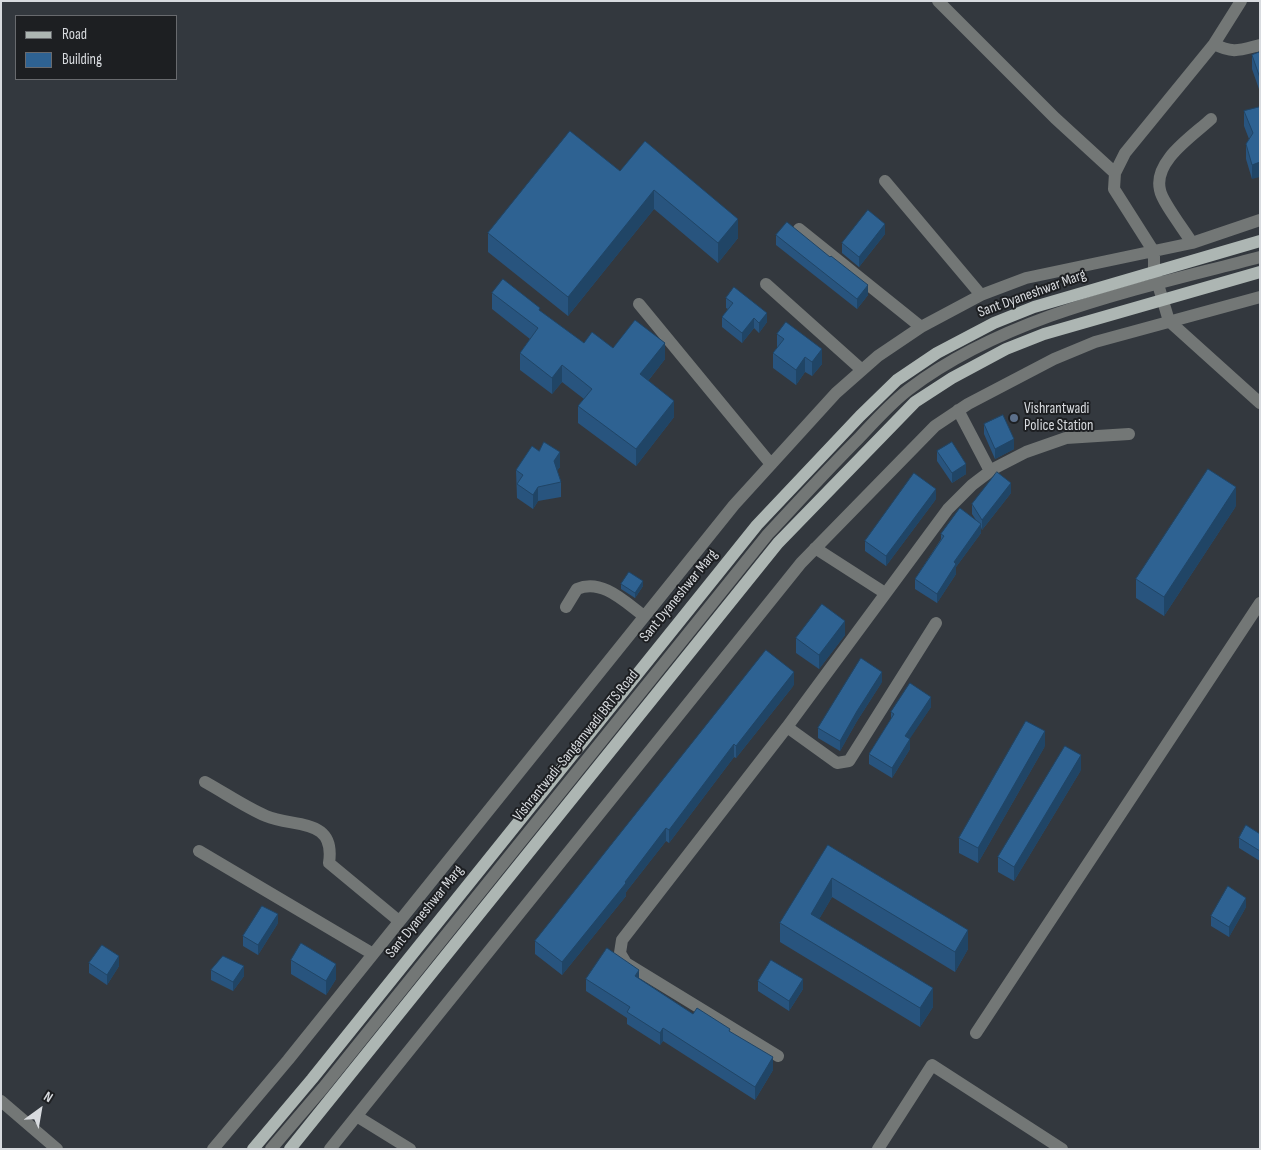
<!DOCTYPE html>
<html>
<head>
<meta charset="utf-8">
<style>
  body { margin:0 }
  #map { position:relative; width:1261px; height:1150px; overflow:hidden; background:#33383e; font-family:"Sofia Sans Condensed",sans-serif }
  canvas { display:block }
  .frame { position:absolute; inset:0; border:2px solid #d8dbdf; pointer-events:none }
  .legend { position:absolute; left:15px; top:15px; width:162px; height:65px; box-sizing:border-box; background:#1d1f22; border:1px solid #686a6e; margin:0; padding:6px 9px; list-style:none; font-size:15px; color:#d8dbdf }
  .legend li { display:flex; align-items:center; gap:10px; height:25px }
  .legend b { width:25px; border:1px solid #686a6e }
  .north { position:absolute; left:15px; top:1085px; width:50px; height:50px; -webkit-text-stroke:4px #1d1f22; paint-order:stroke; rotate:32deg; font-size:14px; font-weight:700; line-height:20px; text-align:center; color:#d8dbdf }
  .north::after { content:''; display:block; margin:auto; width:18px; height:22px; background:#d8dbdf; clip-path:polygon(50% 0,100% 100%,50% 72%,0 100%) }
</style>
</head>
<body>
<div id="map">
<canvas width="1261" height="1150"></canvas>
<div class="frame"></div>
<ul class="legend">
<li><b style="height:6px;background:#adb6b3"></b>Road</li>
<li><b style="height:14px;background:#2e6292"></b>Building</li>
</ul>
<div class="north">N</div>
</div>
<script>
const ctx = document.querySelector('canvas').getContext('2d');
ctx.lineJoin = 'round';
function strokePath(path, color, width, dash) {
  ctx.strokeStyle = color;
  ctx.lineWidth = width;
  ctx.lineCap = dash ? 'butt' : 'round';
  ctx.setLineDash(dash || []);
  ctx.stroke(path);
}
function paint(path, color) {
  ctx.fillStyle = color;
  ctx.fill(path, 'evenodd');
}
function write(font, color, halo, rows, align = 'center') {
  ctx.font = font + ' "Sofia Sans Condensed",sans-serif';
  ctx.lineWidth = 4;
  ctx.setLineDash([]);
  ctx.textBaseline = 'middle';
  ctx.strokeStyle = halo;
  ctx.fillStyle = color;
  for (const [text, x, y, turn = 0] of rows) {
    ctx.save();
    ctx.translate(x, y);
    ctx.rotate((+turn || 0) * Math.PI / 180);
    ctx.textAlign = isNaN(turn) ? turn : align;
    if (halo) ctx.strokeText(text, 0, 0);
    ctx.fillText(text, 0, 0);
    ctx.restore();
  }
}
strokePath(new Path2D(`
  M938,1L1055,118L1115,173
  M1214,44C1233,54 1240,50 1260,45
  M885,181L981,295
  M799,229L921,327
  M1192,243C1185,231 1162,202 1160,190C1153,161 1193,136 1211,119
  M1154,252L1114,189L1115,173L1125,153L1214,44L1241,1
  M1154,252V271L1169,321L1260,403
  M766,284L862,370
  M639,304L770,463
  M958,410L990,471
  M815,548L885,593
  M566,607L577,589C602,578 625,602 644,616
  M787,727L837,763L849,761L936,623
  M205,782C225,793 245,807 266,816C294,828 336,817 329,863L399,921
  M199,851L373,954
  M976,1033L1260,603
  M778,1056L626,963L620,953L622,940L787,727L948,509L972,485L993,469L1026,452L1066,438L1129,434
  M1,1101L57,1149
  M358,1117L410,1149
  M213,1149L288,1060L734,505L836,393L878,356L921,327L981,295L1026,278L1192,243L1260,220
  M271,1149L323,1088L768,534C798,502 828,469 859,438C874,422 890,404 908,390C1008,314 1140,289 1260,257
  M330,1149L801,563L935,426L968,404L1054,359L1095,342L1260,297
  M878,1149L932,1065L1062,1149`), '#737776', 12);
strokePath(new Path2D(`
  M253,1149L312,1079L757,525L860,416L897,380L937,353L994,323L1034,307L1260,241
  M290,1149L778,543L915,402L952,378L1006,349L1044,334L1260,272`), '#adb6b3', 12);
paint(new Path2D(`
  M1260,52V92L1252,69V55Z
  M1260,107L1252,179L1246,159V144L1249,139L1244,126V111Z
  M620,171L738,238L718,263L654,209L568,316L488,252V233Z
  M885,234L859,267L842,253V243Z
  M776,235L830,257L868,295L857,309L776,245Z
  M492,293L540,311L584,343L613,348L665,359L648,381L674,417L636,466L578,423V406L584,399L562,382L552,394L520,370V353L530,339L492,309Z
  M726,298L767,322L759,333L754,328L742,343L722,327V317L728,309L726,308Z
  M777,334L822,364L812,376L805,372L796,385L773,368V353L777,348Z
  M984,424L1014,449L995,459L984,434Z
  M937,451L966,474L952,483L937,461Z
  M560,467L557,470L561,482V497L538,501L533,509L517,498L516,470Z
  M1011,493L982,530L981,527V533L956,567V574L937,603L915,589V579L941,539V534L976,520L972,514V504Z
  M936,499L886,566L865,551V541Z
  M1236,506L1164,616L1136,598V579Z
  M621,584L643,586L635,598L621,589Z
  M845,635L819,669L796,653V638Z
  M882,682L857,721L840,751L818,738V728Z
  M794,685L736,758L734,757L669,843L666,841L626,892V896L562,975L535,954V941Z
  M931,707L909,739L910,749L892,778L869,764V754L891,719V712Z
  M1045,746L978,863L959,853V838Z
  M1081,770L1014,881L998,872V857Z
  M1260,834V861L1239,848V838Z
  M828,845L968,949L955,972L832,897L819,919L933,1007L920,1027L780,942V923Z
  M1246,907L1229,937L1211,926V916Z
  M278,923L258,955L243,946V936Z
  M291,960L336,979L326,995L291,974Z
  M89,963L119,966L107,985L89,973Z
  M211,970L244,976L233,991L211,980Z
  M639,978L693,1014L730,1032L773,1070L755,1100L663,1041L660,1045L627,1024V1018L586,991V979Z
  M758,981L803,989L789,1011L758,991Z`), '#28547e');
paint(new Path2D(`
  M1260,162V177L1252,179V165Z
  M654,190V209L568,316V297Z
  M738,219V238L718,263V243Z
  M885,224V234L859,267V257Z
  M868,285V295L857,309V299Z
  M767,313V322L759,333V323Z
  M754,318V328L742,343V333Z
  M665,343V359L640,391V374Z
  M822,349V364L812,376V362Z
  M805,357V372L796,385V370Z
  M562,365V382L552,394V378Z
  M674,401V417L636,466V449Z
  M1014,439V449L995,459V449Z
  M560,452V467L554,475V461Z
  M966,464V474L952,483V473Z
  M1011,483V493L982,530V520Z
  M538,487V501L533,509V495Z
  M1236,487V506L1164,616V597Z
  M936,489V499L886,566V556Z
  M981,524V533L956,567V574L937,603V594L954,562Z
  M643,581V586L635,598V593Z
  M845,621V635L819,669V655Z
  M794,672V685L736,758V746Z
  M882,672V682L857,721L840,751V741L857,711Z
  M931,697V707L905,746V736Z
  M1045,731V746L978,863V848Z
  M910,739V749L892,778V768Z
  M734,744V757L669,843V830Z
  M1081,755V770L1014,881V867Z
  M666,828V841L626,892V896L562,975V962Z
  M832,878V897L811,933V914Z
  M1246,898V907L1229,937V927Z
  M278,914V923L258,955V945Z
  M968,930V949L955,972V952Z
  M119,956V966L107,985V975Z
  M336,964V979L326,995V981Z
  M244,966V976L233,991V982Z
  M639,970V982L635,976Z
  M803,979V989L789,1011V1001Z
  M933,988V1007L920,1027V1008Z
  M663,1028V1041L660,1045V1033Z
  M773,1057V1070L755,1100V1087Z`), '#204566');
const building = new Path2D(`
  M1260,52V78L1252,55Z
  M1260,107V162L1252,165L1246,144L1253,133L1244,111Z
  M570,131L620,171L645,141L738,219L718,243L654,190L568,297L488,233Z
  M868,210L885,224L859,257L842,243Z
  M787,222L830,257L831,256L868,285L857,299L776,235Z
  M503,279L540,308L539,310L584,343L592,332L613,348L635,320L665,343L640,374L674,401L636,449L578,406L592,389L562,365L552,378L520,353L538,328L492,293Z
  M734,287L767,313L759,323L754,318L742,333L722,317L733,303L726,298Z
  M786,322L822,349L812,362L805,357L796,370L773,353L784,339L777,334Z
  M1003,415L1014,439L995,449L984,424Z
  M544,442L560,452L554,461L561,482L538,487L533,495L517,484L523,475L516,470L532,446L539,451Z
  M952,442L966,464L952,473L937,451Z
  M1208,469L1236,487L1164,597L1136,579Z
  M997,472L1011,483L982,520L972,504Z
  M914,473L936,489L886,556L865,541Z
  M960,508L981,524L954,562L956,564L937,594L915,579L944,536L941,534Z
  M629,572L643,581L635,593L621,584Z
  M822,604L845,621L819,655L796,638Z
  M766,650L794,672L736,746L734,744L669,830L666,828L625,882L626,883L562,962L535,941Z
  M861,658L882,672L857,711L840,741L818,728Z
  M910,683L931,697L905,736L910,739L892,768L869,754L894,714L891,712Z
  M1026,721L1045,731L978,848L959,838Z
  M1065,746L1081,755L1014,867L998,857Z
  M1246,825L1260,834V851L1239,838Z
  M828,845L968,930L955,952L832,878L811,914L933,988L920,1008L780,923Z
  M1228,886L1246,898L1229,927L1211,916Z
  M262,906L278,914L258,945L243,936Z
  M301,943L336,964L326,981L291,960Z
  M102,945L119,956L107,975L89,963Z
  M607,948L639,970L635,976L693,1014L697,1008L730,1029L729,1031L773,1057L755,1087L663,1028L660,1033L627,1012L630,1007L586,979Z
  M223,956L244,966L233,982L211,970Z
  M771,960L803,979L789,1001L758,981Z`);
paint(building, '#2e6292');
strokePath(building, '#204566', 1);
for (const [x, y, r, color] of [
  [1014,418,5,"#5c6f8a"]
]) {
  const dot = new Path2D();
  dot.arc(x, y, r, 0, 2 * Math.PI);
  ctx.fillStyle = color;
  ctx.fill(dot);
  strokePath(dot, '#1d1f22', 2);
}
write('15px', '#d8dbdf', '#1d1f22', [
  ["Sant Dyaneshwar Marg",1032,294,-20],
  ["Sant Dyaneshwar Marg",679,596,-51],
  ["Vishrantwadi-Sangamwadi BRTS Road",576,746,-51],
  ["Sant Dyaneshwar Marg",425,912,-51]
]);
write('15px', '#d8dbdf', '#1d1f22', [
  ["Vishrantwadi",1024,409],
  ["Police Station",1024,426]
], 'left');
</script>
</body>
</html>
